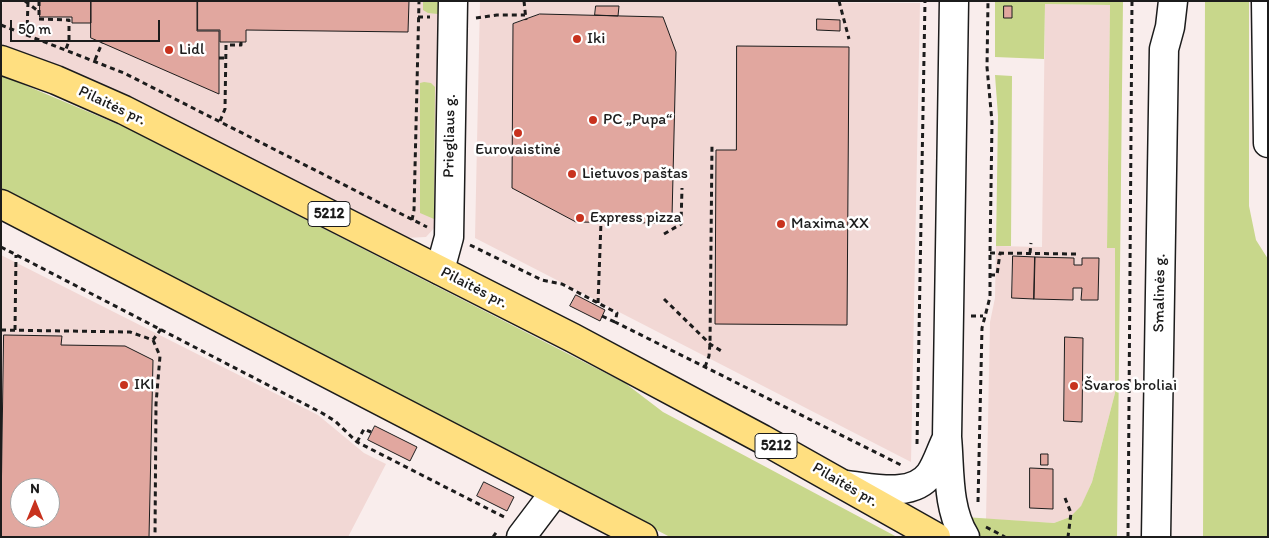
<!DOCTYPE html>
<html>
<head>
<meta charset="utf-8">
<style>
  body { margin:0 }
  #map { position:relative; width:1269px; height:538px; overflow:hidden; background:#f9edec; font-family:Itim,sans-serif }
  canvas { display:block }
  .frame { position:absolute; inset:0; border:2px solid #1c1c1c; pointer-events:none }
  .north { position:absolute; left:10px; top:478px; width:50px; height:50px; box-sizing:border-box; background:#fff; border:1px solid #a4a4a4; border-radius:50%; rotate:0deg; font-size:14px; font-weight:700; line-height:20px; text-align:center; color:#1c1c1c }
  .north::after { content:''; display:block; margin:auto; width:18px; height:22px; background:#c8321e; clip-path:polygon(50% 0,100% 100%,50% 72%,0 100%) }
  .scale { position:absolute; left:10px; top:20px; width:150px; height:22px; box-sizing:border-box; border:2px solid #1c1c1c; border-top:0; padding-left:6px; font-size:15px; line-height:18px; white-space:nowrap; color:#1c1c1c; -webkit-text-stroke:4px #fff; paint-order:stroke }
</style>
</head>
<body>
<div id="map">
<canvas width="1269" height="538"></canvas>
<div class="frame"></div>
<div class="north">N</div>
<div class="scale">50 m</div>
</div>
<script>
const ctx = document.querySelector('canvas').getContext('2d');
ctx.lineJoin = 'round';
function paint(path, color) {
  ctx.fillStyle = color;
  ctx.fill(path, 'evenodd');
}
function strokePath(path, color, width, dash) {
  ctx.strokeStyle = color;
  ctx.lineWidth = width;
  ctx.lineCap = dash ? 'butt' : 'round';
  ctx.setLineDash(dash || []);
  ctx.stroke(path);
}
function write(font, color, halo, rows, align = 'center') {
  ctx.font = font + ' Itim,sans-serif';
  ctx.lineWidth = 5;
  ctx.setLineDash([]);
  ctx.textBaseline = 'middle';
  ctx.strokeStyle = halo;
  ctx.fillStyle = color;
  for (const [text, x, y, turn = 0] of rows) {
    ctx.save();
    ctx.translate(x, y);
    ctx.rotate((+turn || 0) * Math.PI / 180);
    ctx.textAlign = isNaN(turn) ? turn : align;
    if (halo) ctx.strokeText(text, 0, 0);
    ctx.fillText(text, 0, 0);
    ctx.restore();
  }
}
paint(new Path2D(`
  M4,1H440L436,226L426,237L405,238L129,96L1,46V7Z
  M480,1L920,3L911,462L475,238Z
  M1045,4L1110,5L1107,248H1115V393L1092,482L1081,507L1070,517L1054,523L986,519L990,322L995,298L996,246L1042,247Z
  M1,255L318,415L364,453L386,464L348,537H1ZM20,488H50V518H20Z`), '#f2d8d5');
paint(new Path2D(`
  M423,1H439L438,14L428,13L423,10Z
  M995,1H1123L1117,537H979L964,517L1054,523L1070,517L1081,506L1092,482L1115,393V248H1107L1110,5L1045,4L1044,59L995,57Z
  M1205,1H1249V206L1256,240L1268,259V537H1203Z
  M1,75L129,129L625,383L663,412L897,537H670L1,189Z
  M995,75L1012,76L1011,246H996L998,116Z
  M424,82L431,83L435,87L434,219L420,213V83Z`), '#c8d78b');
const building = new Path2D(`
  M40,1H91V23H72V17H40Z
  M91,1H197V31H219V94L91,38Z
  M198,1H409L408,32L246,30V42H220V30H198Z
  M596,6H619L618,16L595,15Z
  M1004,6H1012V18H1004Z
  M540,14L663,17L676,52L672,217L657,223L576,222L512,188L513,24Z
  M817,19L840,20V31L817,30Z
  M737,46L849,47L847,325L715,324L716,150H736Z
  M1013,256L1035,257L1034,299L1012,298Z
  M1035,257L1074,258V265H1082V258H1099L1098,300H1081L1082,288H1073V300L1034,299Z
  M576,295L605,310L600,321L570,306Z
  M4,335L62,336L61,345L125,346L153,360L149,537H1ZM20,488H50V518H20Z
  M1065,337L1083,338L1082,422L1064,421Z
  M375,426L417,447L410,461L368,440Z
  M1041,454H1048V465H1041Z
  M1030,468L1053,469V509L1030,508Z
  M484,482L514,497L507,511L477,496Z`);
paint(building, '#e1a79f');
strokePath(building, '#1c1c1c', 1);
const minor = new Path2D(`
  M954,1L947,437C950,470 947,508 965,537
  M1266,1L1268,143
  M440,270L449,237L453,1
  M845,485C870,487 912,499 930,474C937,464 941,450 947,438
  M521,537L555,492
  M1156,537L1164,49L1170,27L1173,1`);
const major = new Path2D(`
  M1,60L56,80L124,110L573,338L762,439L936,537
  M1,204L643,537`);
strokePath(minor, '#1c1c1c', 31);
strokePath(major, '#1c1c1c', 31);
strokePath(new Path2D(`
  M25,1L38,11
  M39,1V19L69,20V41L66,49
  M524,1L526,20
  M839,1L849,39
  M418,17H430
  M476,18L497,15H525
  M1,25L124,73L427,227
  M27,34L28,1
  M219,58H226
  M95,60L102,43
  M220,121L225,109L226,45H241V42
  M412,220L414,210L419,1
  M664,234L681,224L682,188
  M470,245L542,280L562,284L617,313L615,322L901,465
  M1,247L322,413L335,421L357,442L506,518
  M990,253L1077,254
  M1030,253L1031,243
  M990,275H997L1000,253
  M664,299L710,344L723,352
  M598,303L601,222
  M602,316L615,322
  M971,316H983
  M1,330L130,332L153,340L161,329
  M15,330L16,255
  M153,340L160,356L156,404L155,537
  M705,367L709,356L710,344L712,145
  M357,442L364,429L371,432
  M917,444L925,1
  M1065,498L1071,513L1068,537
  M978,502L982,328L990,297V253L992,122L987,67L988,1
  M986,527L1005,537
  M493,537L498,530
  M1128,537L1132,1`), '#1c1c1c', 3, [5, 4]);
strokePath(minor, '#fff', 28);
strokePath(major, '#ffdf80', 28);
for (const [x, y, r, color] of [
  [577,39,5,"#c8321e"],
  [169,50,5,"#c8321e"],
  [593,120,5,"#c8321e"],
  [518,133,5,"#c8321e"],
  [572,174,5,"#c8321e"],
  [580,218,5,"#c8321e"],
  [781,224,5,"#c8321e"],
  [124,385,5,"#c8321e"],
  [1074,386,5,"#c8321e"]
]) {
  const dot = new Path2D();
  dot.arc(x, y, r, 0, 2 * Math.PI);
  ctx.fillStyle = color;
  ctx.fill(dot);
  strokePath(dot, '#fff', 2);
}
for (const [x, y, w] of [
  [329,214,42],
  [776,446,42]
]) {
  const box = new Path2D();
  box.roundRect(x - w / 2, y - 12.5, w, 25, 4);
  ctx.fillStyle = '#fff';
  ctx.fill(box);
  strokePath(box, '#1c1c1c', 1);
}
write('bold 15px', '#1c1c1c', null, [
  ["5212",329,214],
  ["5212",776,446]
]);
write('16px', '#1c1c1c', '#fff', [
  ["Iki",587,39],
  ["Lidl",179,50],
  ["PC „Pupa“",603,120],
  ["Eurovaistinė",518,150,"center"],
  ["Lietuvos paštas",582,174],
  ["Express pizza",590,218],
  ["Maxima XX",791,224],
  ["IKI",134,385],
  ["Švaros broliai",1084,386]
], 'left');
write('16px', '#1c1c1c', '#fff', [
  ["Pilaitės pr.",112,106,25],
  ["Priegliaus g.",450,136,-89],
  ["Pilaitės pr.",474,288,27],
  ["Smalinės g.",1160,293,-89],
  ["Pilaitės pr.",845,485,30]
]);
</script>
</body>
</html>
